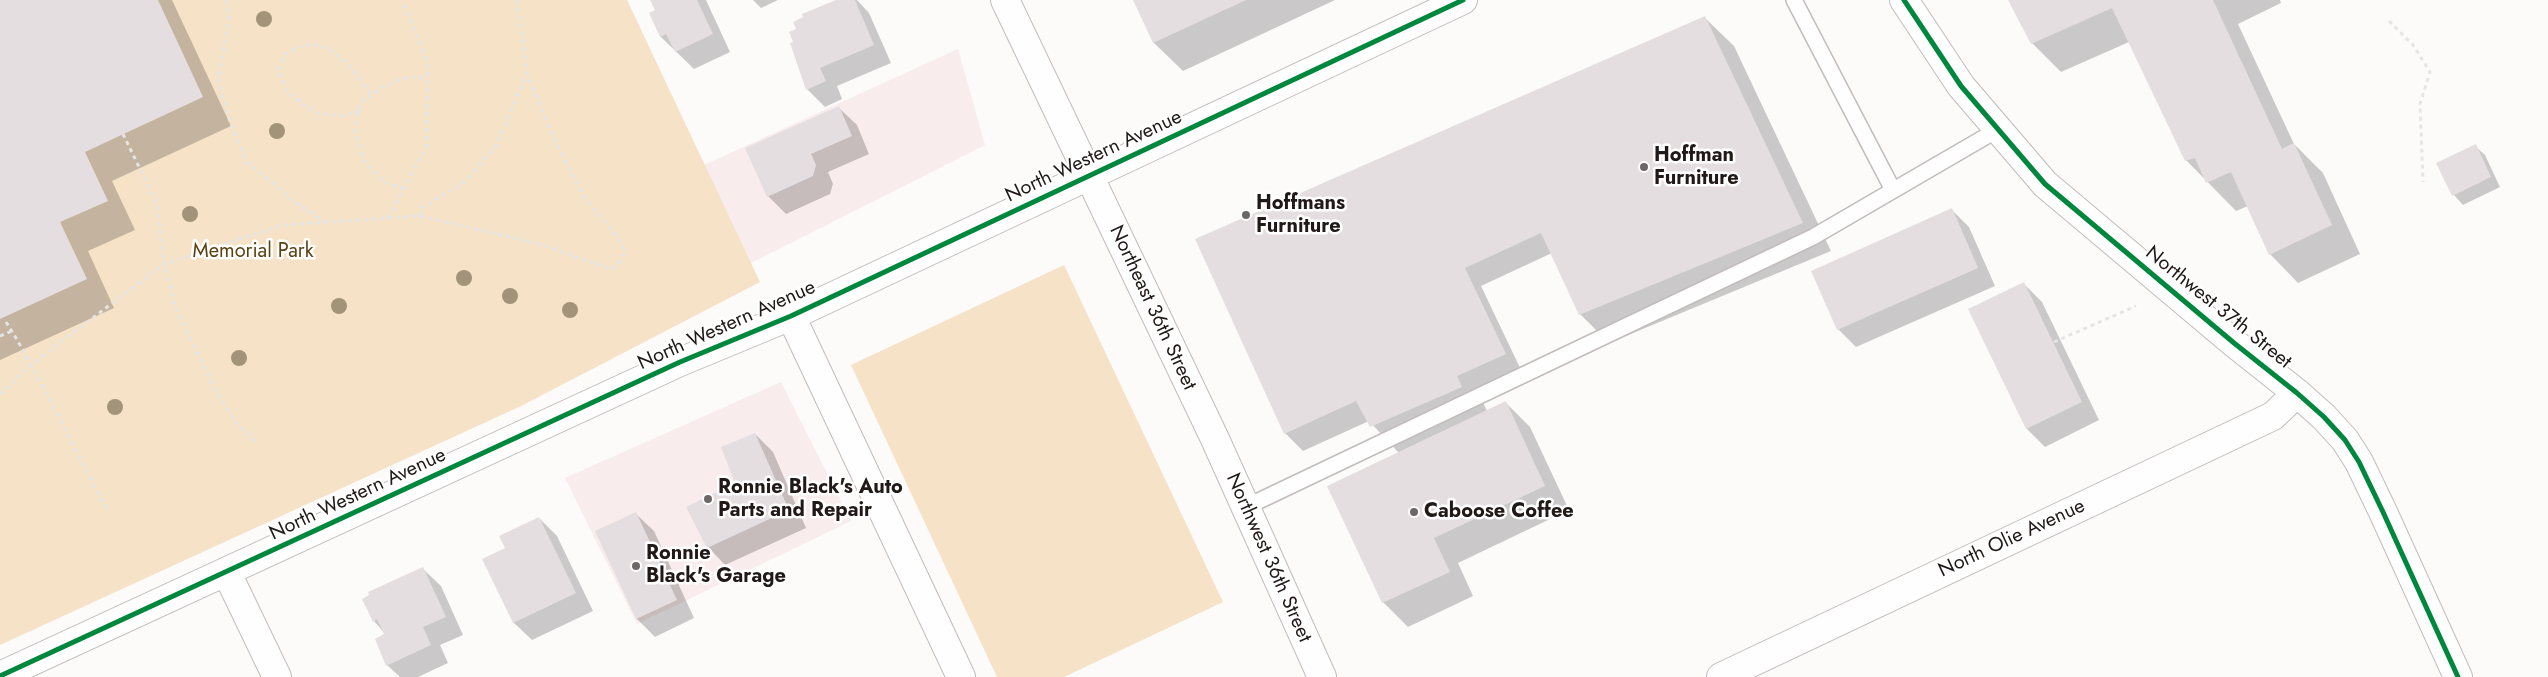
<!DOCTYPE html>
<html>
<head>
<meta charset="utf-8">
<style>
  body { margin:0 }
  canvas { display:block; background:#fdfafa }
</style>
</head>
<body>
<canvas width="2548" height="677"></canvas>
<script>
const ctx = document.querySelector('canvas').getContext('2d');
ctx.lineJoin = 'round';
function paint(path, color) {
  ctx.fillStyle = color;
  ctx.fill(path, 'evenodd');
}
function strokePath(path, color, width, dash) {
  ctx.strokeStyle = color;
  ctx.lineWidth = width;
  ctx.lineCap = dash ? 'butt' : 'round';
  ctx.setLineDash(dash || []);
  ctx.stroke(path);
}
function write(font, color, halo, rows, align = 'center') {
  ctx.font = font + ' Jost,sans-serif';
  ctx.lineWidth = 5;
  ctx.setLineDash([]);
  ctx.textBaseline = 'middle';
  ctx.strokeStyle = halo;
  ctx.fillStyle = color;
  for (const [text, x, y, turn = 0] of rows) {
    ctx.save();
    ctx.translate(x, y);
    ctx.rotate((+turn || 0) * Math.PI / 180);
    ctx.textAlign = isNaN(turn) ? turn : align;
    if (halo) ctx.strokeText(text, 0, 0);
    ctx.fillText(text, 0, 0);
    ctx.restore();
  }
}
paint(new Path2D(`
  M958,49L985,145L751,263L704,165Z
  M781,382L851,521L637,624L565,478Z`), '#f8ecec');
paint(new Path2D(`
  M0,0H627L760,282L521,406L0,645Z
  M1064,265L1223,602L1064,677H997L851,365Z`), '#f5e2c7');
paint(new Path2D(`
  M0,0H172L231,126L112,181L135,230L88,251L114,308L0,360Z
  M652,0H706L730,52L694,69L661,37L651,13L657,11Z
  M753,0H778L761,8Z
  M839,0H857L869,13L891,63L837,86L842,99L825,107L807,89L794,42L798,30Z
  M1135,0H1335L1183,71L1154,43Z
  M2010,0H2280L2281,3L2238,24L2294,144L2323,173L2360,254L2298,283L2270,254L2248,206L2236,211L2186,160L2129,42L2061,72L2032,43Z
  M1705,18L1734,46L1831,251L1609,343L1580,314L1552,253L1481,286L1522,372L1478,392L1487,411L1506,403L1530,427L1569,510L1458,563L1473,596L1408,627L1383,602L1399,453L1369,421L1303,451L1285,433L1196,240Z
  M839,108L857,125L869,154L828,172L833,184L830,194L786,214L768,196Z
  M2475,146L2485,155L2500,187L2463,205L2454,195L2438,163Z
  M1951,209L1969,227L1995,286L1856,347L1838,329Z
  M2024,284L2042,302L2099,420L2045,447L2027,429L1970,310Z
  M755,434L773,452L806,528L725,565L708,547L736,483Z
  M636,514L654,531L694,618L655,637L637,619L597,531Z
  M539,518L557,536L593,611L532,640L514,623L484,560L507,549Z
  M423,569L441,586L463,635L440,645L448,663L418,677H400L387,665L386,635L374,621Z`), '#0003');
paint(new Path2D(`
  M0,0H158L203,97L85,152L108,201L60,222L87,279L0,319Z
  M650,0H697L713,34L675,52L666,34L660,37L649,13L655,10Z
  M836,0H855L874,45L820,68L826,81L806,90L790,43L793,42L789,32L796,29L793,22L803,17L802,14Z
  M1133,0H1246L1153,43Z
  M2008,0H2213L2282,149L2294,143L2332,225L2269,255L2231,172L2206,183L2195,158L2185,161L2112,8L2031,44Z
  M1705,16L1803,223L1579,315L1541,233L1465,268L1506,354L1457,376L1462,387L1370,427L1356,401L1284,434L1195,239Z
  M839,106L852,136L811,154L816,165L813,176L767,197L745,148Z
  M2476,144L2491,177L2452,196L2436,163Z
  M1952,208L1978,268L1837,330L1811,271Z
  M2024,282L2082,402L2026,429L1968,309Z
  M1506,401L1545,486L1434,538L1450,572L1382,603L1327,486Z
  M755,433L789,510L707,548L686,507L735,483L721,447Z
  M636,512L677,600L636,619L595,531Z
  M539,517L576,593L513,623L482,559L505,548L499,536Z
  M423,567L446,617L423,627L431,645L386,666L375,639L384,634L377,619L373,622L362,599L369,595L368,592Z`), '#e5dee0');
const service = new Path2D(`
  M1794,0L1893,190
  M1246,507L1813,237L1997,130`);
const minor = new Path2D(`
  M1904,0L1961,86L2045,184L2234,343L2297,393L2324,417L2345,440L2359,462L2383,512L2458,677
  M791,316L961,677
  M227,573L277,677
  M1721,677L2273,416L2297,393`);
const tertiary = new Path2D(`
  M0,676L680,362L791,316L1463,0`);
const secondary = new Path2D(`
  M1005,0L1215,439L1322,677`);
strokePath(service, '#c2bcbc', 18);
strokePath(minor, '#c2bcbc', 30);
strokePath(tertiary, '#c2bcbc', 30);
strokePath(secondary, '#c2bcbc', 30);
strokePath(new Path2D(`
  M226,0L229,19L218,80L230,122L247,162L292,200L325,222
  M2389,21L2413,45L2430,72L2420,104L2423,182
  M359,111L342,116L316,113L288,93L278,70L285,54C291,51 300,46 307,45C336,42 356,74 371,95
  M123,134L157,204L164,264L176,309L217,393L237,424L258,444
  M404,189L384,182L363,160L355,131L361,102C381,88 402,73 427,78
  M420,216L421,208L463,183L496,146L527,74L517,0
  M388,218L426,148L428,63L402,0
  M6,322C45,383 73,450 109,512
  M0,336L12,331
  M2054,342L2136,306
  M0,394L32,364L164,264L283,225L420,216L540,244L611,269L617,266L625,252C616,229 597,216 584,196C561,157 544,116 527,74`), '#e5e5e5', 3, [4, 4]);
strokePath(service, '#fffefe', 15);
strokePath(minor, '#fffefe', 28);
strokePath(tertiary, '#fffefe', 28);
strokePath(secondary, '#fffefe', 28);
strokePath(new Path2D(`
  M1904,0L1961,86L2045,184L2234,343L2297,393L2324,417L2345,440L2359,462L2383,512L2458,677
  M0,676L680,362L791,316L1463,0`), '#00873e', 5);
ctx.fillStyle = '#a39479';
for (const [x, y] of [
  [264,19],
  [277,131],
  [190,214],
  [464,278],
  [510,296],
  [339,306],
  [570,310],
  [239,358],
  [115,407]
]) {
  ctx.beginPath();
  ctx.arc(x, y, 8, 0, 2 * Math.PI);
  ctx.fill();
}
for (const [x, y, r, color] of [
  [1644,167,5,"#6e6767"],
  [1246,215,5,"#6e6767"],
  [708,499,5,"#6e6767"],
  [1414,512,5,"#6e6767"],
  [636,566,5,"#6e6767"]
]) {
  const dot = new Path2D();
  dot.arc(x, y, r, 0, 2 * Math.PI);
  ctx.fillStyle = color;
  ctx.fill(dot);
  strokePath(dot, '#fff', 2);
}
write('bold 20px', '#211818', '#fff', [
  ["Hoffman",1654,156],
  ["Furniture",1654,179],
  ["Hoffmans",1256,204],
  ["Furniture",1256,227],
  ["Ronnie Black's Auto",718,488],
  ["Parts and Repair",718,511],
  ["Caboose Coffee",1424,512],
  ["Ronnie",646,554],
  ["Black's Garage",646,577]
], 'left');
write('20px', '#211818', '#fff', [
  ["North Western Avenue",1094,157,-25],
  ["Northeast 36th Street",1152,308,65],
  ["Northwest 37th Street",2218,308,39],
  ["North Western Avenue",727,326,-24],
  ["North Western Avenue",358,495,-25],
  ["North Olie Avenue",2012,539,-25],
  ["Northwest 36th Street",1268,558,66]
]);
write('20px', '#5a410f', '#fff', [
  ["Memorial Park",253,252]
]);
</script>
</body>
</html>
